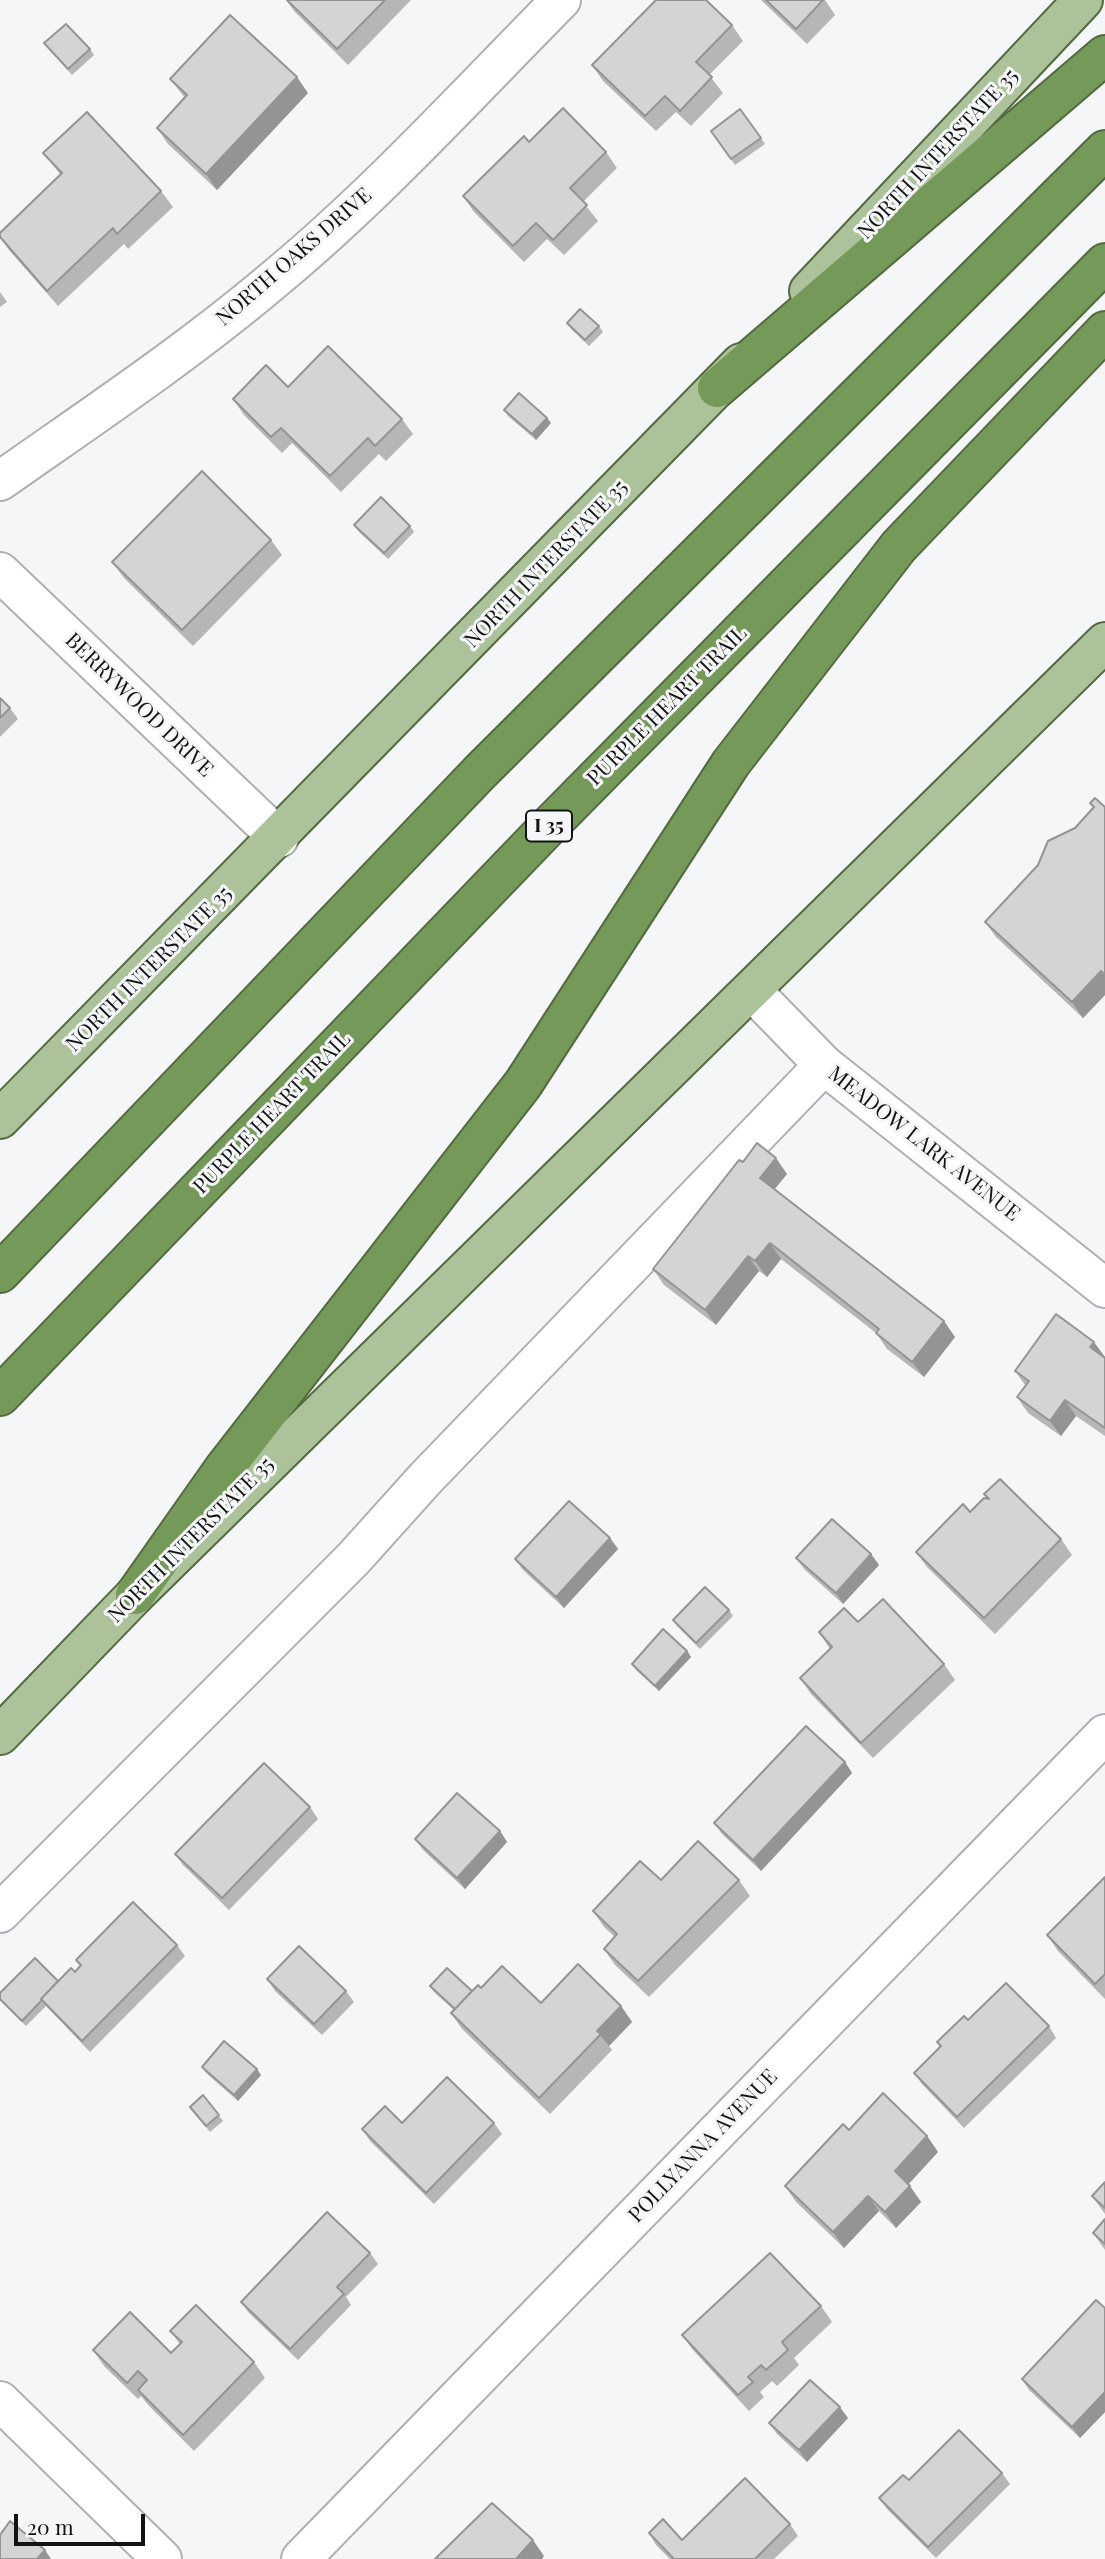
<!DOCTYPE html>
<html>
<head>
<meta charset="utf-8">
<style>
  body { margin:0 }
  #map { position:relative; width:1105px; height:2559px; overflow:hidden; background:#f5f6f7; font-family:"Playfair Display",serif }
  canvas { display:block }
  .scale { position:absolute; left:14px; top:2514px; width:131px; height:32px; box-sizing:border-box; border:4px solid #131313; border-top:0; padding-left:9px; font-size:21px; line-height:24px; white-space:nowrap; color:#131313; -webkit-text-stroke:5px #f5f6f7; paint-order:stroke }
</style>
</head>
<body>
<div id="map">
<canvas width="1105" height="2559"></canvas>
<div class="scale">20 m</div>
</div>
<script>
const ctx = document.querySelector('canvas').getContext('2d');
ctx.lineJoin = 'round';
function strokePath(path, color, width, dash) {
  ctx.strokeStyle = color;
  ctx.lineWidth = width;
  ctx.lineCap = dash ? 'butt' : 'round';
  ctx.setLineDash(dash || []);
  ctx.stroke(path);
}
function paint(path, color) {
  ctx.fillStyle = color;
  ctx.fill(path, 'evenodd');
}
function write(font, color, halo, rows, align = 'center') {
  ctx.font = font + ' "Playfair Display",serif';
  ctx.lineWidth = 6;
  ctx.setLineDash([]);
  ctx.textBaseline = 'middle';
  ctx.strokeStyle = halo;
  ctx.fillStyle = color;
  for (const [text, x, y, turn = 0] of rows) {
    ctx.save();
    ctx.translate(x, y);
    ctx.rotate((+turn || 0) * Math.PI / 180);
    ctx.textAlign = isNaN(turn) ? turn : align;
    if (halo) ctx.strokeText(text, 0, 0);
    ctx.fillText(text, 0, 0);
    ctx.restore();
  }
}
const minor = new Path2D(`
  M0,481C94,415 190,351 277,277C378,193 468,94 561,0
  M0,572L279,838
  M752,991L824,1065L1105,1288
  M0,1913L354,1558L425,1479L824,1065
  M0,2401L162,2559
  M301,2559L1105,1734`);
const major = new Path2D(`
  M809,291L1083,0
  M0,1119L741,363
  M0,1735L135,1595L1105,642`);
const highway = new Path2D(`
  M717,388L1105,55
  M0,1273L481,771L1105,150
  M0,1396L549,826L1105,263
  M135,1595L223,1470L523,1084L731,763L899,546L1105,331`);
strokePath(minor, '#aeafb0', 42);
strokePath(major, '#536a40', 42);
strokePath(highway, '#536a40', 42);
strokePath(minor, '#fff', 38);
strokePath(major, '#acc29b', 38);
strokePath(highway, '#759958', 38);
paint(new Path2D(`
  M286,0H411L348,65L295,12Z
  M761,0H825L835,15L807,44Z
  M732,25L743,41L709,75L723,93L691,126L676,112L656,131L603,81L592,65Z
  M44,43L90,49L94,55L72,75Z
  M170,79L308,93L217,190L168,144L157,128L185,98Z
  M740,109L765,144L735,165L711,131Z
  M529,142L606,152L617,168L583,202L598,221L564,255L547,239L524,262L474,212L463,196Z
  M43,153L161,191L173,207L128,249L124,244L58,306L9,250L0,237L60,174Z
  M0,292L7,302L0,307Z
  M567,323L599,326L603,332L589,346L571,329Z
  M288,387L402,419L413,434L386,461L379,454L341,492L292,443L282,453L244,415L233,399Z
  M504,410L547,418L551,423L536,440L508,416Z
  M354,525L410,526L414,532L388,559L358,531Z
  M271,540L282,555L193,646L124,578L112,562Z
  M0,698L10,708L18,719L0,737Z
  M1090,803L1105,807V995L1083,1018L996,937L985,922L1093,808Z
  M743,1162L787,1174L775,1189L955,1337L924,1377L887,1349L876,1333L781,1259L767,1277L759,1271L716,1325L664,1285L653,1269Z
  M1105,1358V1436L1076,1416L1061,1436L1028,1413L1017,1397L1025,1385L1015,1371Z
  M984,1494L1061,1539L1072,1555L995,1634L927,1567L916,1552L987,1499Z
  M610,1538L618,1549L564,1608L523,1570L515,1559Z
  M871,1554L879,1565L843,1604L804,1569L796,1558Z
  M729,1610L733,1616L700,1649L677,1626L673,1620Z
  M858,1622L944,1664L955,1680L873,1758L811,1694L800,1678L830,1649L819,1632Z
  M687,1651L691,1657L659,1691L636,1670L632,1664Z
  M845,1762L852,1773L761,1871L722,1834L714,1823Z
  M310,1807L318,1819L229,1910L183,1865L175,1854Z
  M500,1831L507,1842L465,1889L423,1850L415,1839Z
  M1105,1877V1999L1058,1951L1047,1935Z
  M661,1880H739L750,1896L649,1997L615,1965L604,1949L615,1937L604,1927L593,1911Z
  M177,1945L185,1956L90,2052L46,2006L26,2026L0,2000V1993L58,1981L75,1972L80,1966L76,1960Z
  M267,1979L346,1991L354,2002L322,2035L275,1991Z
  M430,1986L472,1991L481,1988L541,2003L621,2006L632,2022L609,2046L612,2050L550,2114L462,2029L451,2013L454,2010L434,1992Z
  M968,2020L1049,2026L1056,2038L964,2128L922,2084L914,2073L940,2047L937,2042Z
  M202,2067L261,2075L238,2101L206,2073Z
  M203,2095L223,2121L210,2132L190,2107Z
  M494,2123L502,2134L434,2204L370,2141L362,2129Z
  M849,2130L927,2136L938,2152L908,2184L921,2202L896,2228L879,2211L844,2248L796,2202L785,2186Z
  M1105,2182V2214L1092,2196Z
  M1105,2219V2250L1093,2233Z
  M370,2253L378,2264L346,2297L351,2305L298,2360L249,2313L241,2302Z
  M821,2306L832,2322L794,2358L799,2365L777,2386L772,2381L760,2392L764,2397L749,2411L693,2350L682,2335Z
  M1105,2308V2412L1080,2438L1029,2390L1022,2379Z
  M170,2331L254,2362L265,2378L194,2451L149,2406L141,2396L138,2399L104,2366L93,2350L171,2353L180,2344Z
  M848,2418L807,2462L777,2434L769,2423Z
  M1002,2473L1010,2484L936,2558L887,2509L879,2498L909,2480Z
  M790,2524L798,2536L774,2559H670L656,2545L649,2533L682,2540Z`), '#b5b6b7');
paint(new Path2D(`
  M297,77L308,93L217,190L206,174Z
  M547,418L551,423L536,440L532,434Z
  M1101,971L1105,976V995L1083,1018L1072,1002Z
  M776,1158L787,1174L771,1193L760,1178Z
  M770,1243L781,1259L767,1277L755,1261Z
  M748,1256L759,1271L716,1325L705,1310Z
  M944,1321L955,1337L924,1377L912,1362Z
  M1094,1342L1105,1357L1101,1363L1090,1347Z
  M1065,1400L1076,1416L1061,1436L1050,1421Z
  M610,1538L618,1549L564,1608L556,1597Z
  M871,1554L879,1565L843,1604L836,1593Z
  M687,1651L691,1657L659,1691L655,1686Z
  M845,1762L852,1773L761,1871L753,1860Z
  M500,1831L507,1842L465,1889L457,1878Z
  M621,2006L632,2022L609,2046L597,2031Z
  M257,2069L261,2075L238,2101L234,2095Z
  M927,2136L938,2152L906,2187L895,2171Z
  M910,2186L921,2202L896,2228L885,2212Z
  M868,2196L879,2211L844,2248L833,2232Z
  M1105,2392V2412L1080,2438L1072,2427Z
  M840,2407L848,2418L807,2462L799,2450Z
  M533,2540L544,2556L542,2559H516Z
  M45,2550L51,2559H37Z`), '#949495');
const building = new Path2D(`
  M287,0H385L337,49Z
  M656,0H706L732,25L696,62L712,77L680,111L665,96L645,116L592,65Z
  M766,0H823L796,29Z
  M230,15L297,77L206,174L157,128L187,95L170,79Z
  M66,24L90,49L68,69L44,43Z
  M563,108L606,152L570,188L587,205L553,240L536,223L513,246L463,196L524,136L529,142Z
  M740,109L761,138L731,159L711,131Z
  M87,112L161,191L117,234L113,228L47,291L0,237V233L62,173L43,153Z
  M580,309L599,326L585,340L567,323Z
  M328,346L402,419L375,446L368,438L330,476L281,428L271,437L233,399L266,365L288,387Z
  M519,393L547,418L532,434L504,410Z
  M202,471L271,540L182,630L112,562Z
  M381,497L410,526L384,553L354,525Z
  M0,698L10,708L0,718Z
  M1095,798L1105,807V975L1101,971L1072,1002L985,922L1038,865L1048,841L1075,828L1094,807L1090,803Z
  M757,1143L776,1158L760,1178L944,1321L912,1362L876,1333L879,1329L770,1243L755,1261L748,1256L705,1310L653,1269L739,1160L743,1162Z
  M1056,1314L1094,1342L1090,1347L1105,1358V1428L1065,1400L1050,1421L1017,1397L1029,1381L1015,1371Z
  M1000,1479L1061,1539L984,1618L916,1552L963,1504L970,1512L984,1498L989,1499L984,1494Z
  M569,1501L610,1538L556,1597L515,1559Z
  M832,1519L871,1554L836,1593L796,1558Z
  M705,1587L729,1610L696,1643L673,1620Z
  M883,1599L944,1664L861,1743L800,1678L832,1647L819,1632L844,1608L858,1622Z
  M663,1629L687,1651L655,1686L632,1664Z
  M806,1726L845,1762L753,1860L714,1823Z
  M264,1763L310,1807L222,1898L175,1854Z
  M457,1793L500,1831L457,1878L415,1839Z
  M698,1841L739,1880L638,1981L604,1949L617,1934L593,1911L640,1861L661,1880Z
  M1105,1877V1974L1095,1984L1047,1935Z
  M133,1902L177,1945L82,2041L41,1999L71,1968L75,1972L81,1965L76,1960Z
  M299,1946L346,1991L314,2024L267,1979Z
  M35,1958L58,1981L41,1999L42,2000L22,2021L0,1999V1993Z
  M578,1964L621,2006L597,2031L601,2034L539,2098L451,2013L478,1985L481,1988L502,1966L541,2003Z
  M447,1968L472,1991L455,2009L430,1986Z
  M1006,1983L1049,2026L957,2117L914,2073L941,2046L937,2042L964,2016L968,2020Z
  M224,2041L257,2069L234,2095L202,2067Z
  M447,2077L494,2123L426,2193L362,2129L385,2106L402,2123Z
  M883,2093L927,2136L895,2171L910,2186L885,2212L868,2196L833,2232L785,2186L843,2124L849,2130Z
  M203,2095L219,2115L206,2126L190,2107Z
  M1105,2182V2208L1092,2196Z
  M327,2212L370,2253L337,2287L344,2294L290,2349L241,2302Z
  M1105,2219V2244L1093,2233Z
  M770,2253L821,2306L782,2342L788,2350L766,2370L761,2365L748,2377L753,2382L738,2395L682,2335Z
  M1096,2300L1105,2308V2392L1072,2427L1022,2379Z
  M196,2305L254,2362L183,2435L138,2390L147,2380L138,2371L127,2383L93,2350L130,2312L171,2353L182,2342L170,2331Z
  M810,2380L840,2407L799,2450L769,2423Z
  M959,2430L1002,2473L928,2547L879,2498L903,2475L909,2480Z
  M745,2478L790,2524L755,2559H674L649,2533L663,2519L682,2540Z
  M492,2503L533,2540L516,2559H435Z
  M10,2521L45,2550L37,2559H0V2535Z`);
paint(building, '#d3d4d5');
strokePath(building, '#949495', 2);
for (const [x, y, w] of [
  [549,826,46]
]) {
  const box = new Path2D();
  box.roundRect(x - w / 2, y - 15.5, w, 31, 5);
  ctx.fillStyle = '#f5f6f7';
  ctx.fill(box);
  strokePath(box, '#131313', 2);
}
write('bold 19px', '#131313', null, [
  ["I 35",549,826]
]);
write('21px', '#131313', '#f5f6f7', [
  ["NORTH INTERSTATE 35",938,154,-47],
  ["NORTH OAKS DRIVE",294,257,-41],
  ["NORTH INTERSTATE 35",546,564,-46],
  ["BERRYWOOD DRIVE",139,705,44],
  ["PURPLE HEART TRAIL",667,706,-45],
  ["NORTH INTERSTATE 35",149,969,-45],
  ["PURPLE HEART TRAIL",272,1113,-46],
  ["MEADOW LARK AVENUE",924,1144,38],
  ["NORTH INTERSTATE 35",191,1540,-45],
  ["POLLYANNA AVENUE",703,2146,-46]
]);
</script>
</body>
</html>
